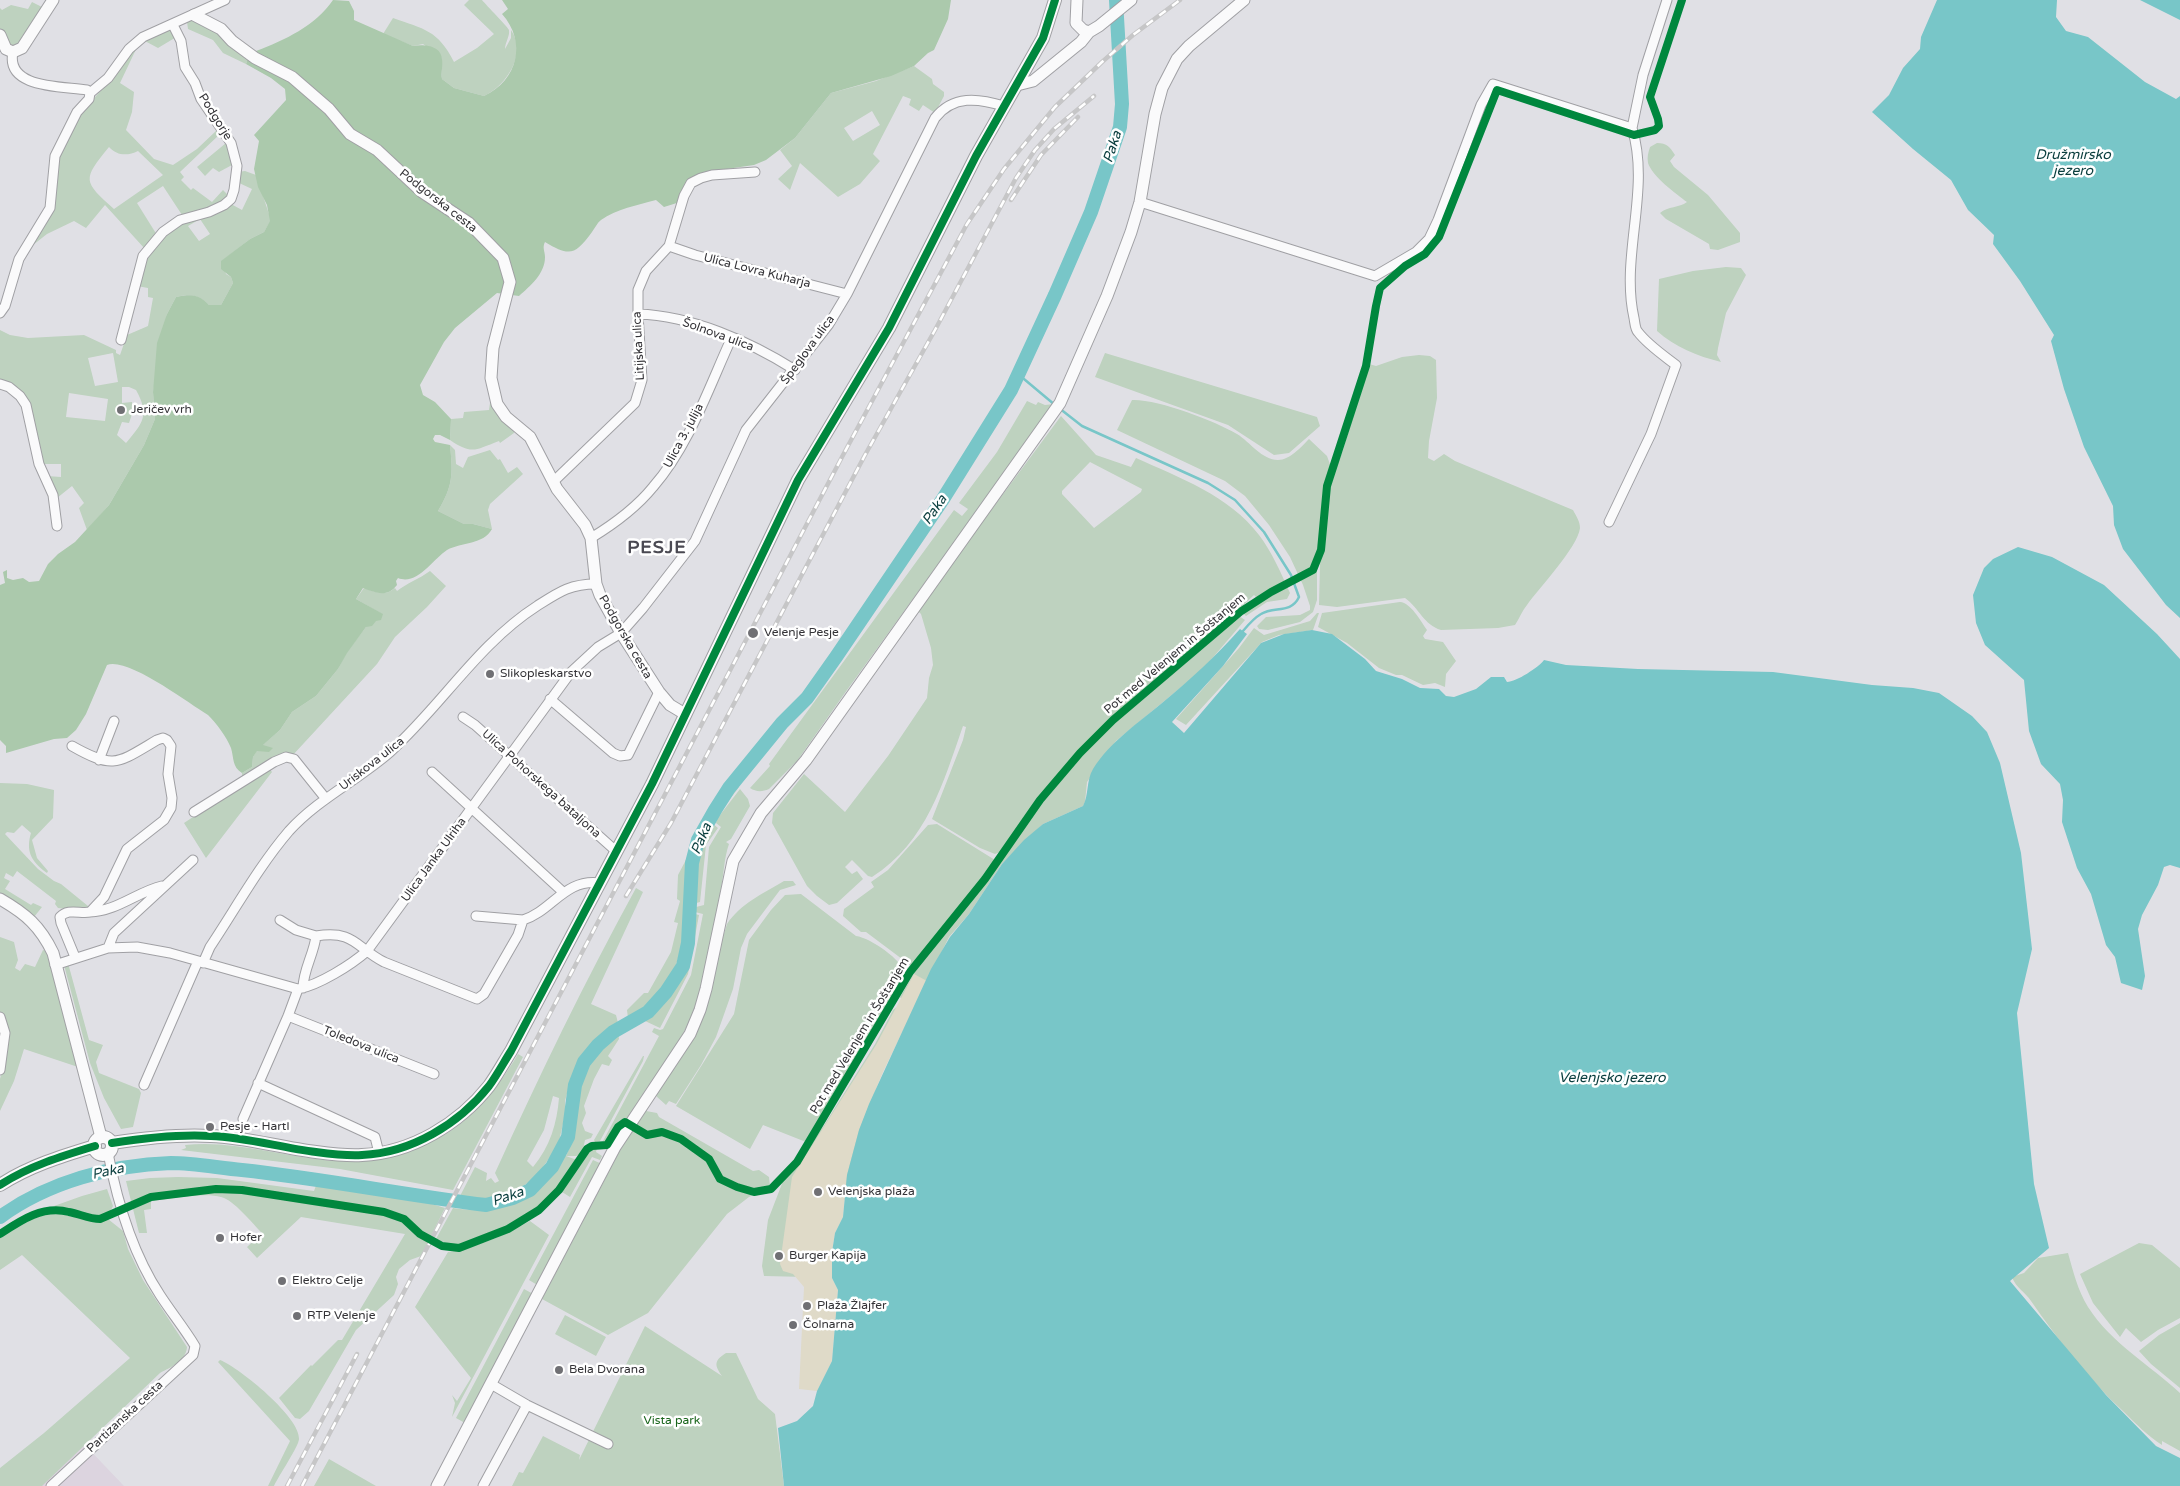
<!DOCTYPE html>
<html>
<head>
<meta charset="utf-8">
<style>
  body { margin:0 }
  canvas { display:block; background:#e0e0e5 }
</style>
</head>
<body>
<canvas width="2180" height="1486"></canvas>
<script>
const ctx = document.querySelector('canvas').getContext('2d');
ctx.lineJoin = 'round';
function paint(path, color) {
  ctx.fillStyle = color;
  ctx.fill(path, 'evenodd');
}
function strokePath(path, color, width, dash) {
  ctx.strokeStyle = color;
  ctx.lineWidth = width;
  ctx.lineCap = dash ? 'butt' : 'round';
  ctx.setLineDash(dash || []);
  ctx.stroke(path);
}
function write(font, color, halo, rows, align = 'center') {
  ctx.font = font + ' "Varela Round",sans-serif';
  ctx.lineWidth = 5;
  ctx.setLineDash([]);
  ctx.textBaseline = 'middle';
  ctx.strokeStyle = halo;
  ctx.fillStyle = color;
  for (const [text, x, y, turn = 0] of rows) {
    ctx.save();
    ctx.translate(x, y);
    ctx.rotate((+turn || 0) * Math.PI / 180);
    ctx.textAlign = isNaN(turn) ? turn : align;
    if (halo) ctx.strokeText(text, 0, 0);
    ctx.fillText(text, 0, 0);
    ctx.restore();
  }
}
paint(new Path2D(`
  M84,1444L124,1486H40Z`), '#dcd4df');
paint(new Path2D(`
  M469,0H482C486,5 508,27 509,30C510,36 505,43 505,49L511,38V30C527,54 507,85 484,96L454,88L442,79V58L423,44L413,46L383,34L393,18C424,29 438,30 454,62L477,48L494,34L464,5Z
  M32,2L44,8L21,45L9,46L0,30V8L2,10L11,5L28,9Z
  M192,18L251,51L246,64L223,53L213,40L188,29L187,22Z
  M166,29L174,31L178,36L158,48L143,40Z
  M139,43L120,83L134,92L132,112L126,130L154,159L173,165L197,149L217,130L220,134L180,172L184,177L181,180L191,190L193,188L212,202L223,190L229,196L218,206L184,218L163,186L137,203L157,235L145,249L105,205L86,228L74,221L47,234L33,245L30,244L52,208L56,158L66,134L85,108L106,85ZM109,147C117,156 128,156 138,151L163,175L114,209C83,181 82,180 109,147Z
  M914,66L932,79L933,84L944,92V96L935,113L923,105L919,111L909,105L911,99L903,96L873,154L880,161L860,184L838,197L800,163L790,190L778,179L792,166L780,150L795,138L831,93L876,81ZM872,111L880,125L853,141L844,128Z
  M226,143L233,153L232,165L219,172L213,168L205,176L197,167Z
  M1657,143C1667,143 1670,147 1675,155L1670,161L1674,167L1708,195L1740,233V242L1718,250L1710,249L1709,244L1666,219L1660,213C1668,206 1679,208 1687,202C1676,194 1652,176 1648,163C1647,157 1648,153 1650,147Z
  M245,171L256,175L271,220L264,232L250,239L222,261L226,274L231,277L233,283L221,305H209C198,294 190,294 176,297L167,314L153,392L155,419L144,445L109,505L87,530L79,508L84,503L72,486L57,498L47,476L61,477V464H42L30,411L0,381V330L10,335L28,338L84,335L116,350V353L120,355L127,335L148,326L153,298L148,297V288L137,286L148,252L175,227L231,204L242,210L252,189L237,182L238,172ZM200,219L210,234L199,241L188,226ZM113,353L118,382L95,386L88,358ZM122,387H129L136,390C150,415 143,423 126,443L117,435L122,422L129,423L132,414V402L122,403ZM69,393L108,399L105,421L66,417Z
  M1726,267L1741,268L1746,275L1726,313L1718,348L1717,355L1721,362C1697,356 1675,347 1657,331L1659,279L1693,271Z
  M1105,353L1317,417L1320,426L1289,453L1274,455L1228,425L1095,377Z
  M1419,355L1430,356L1436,360L1437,398L1429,441L1428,458L1434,461L1444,454L1455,461L1573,510C1576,516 1580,521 1580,528C1578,547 1539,588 1527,605C1522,611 1519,619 1515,625L1498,628L1441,630C1424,625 1419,608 1405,598L1337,607L1319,605L1320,564L1327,492L1343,450L1369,364L1376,366L1402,357Z
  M1132,400C1158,399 1215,421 1237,434C1250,442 1262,460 1278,460C1290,460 1301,447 1309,439L1327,456L1332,470L1323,493L1317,566V600L1313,612L1300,622L1268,630L1259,629L1257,626L1266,617L1300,615L1310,610V606L1303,585L1290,557L1269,525L1245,496L1225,481L1117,430Z
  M1027,401L1036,405L1038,402L1045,405L1054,404L847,690L797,761L769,789C762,792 756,792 750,788L770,766L769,764L954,510L962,516L968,509L959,503L997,452Z
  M490,403H494L513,426L514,433L500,443L499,441C475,450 472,455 450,440L451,419L463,418L464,412L489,410Z
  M1061,416L1096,455L1131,467L1136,458C1178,477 1230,496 1259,535C1272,552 1281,573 1290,593L1287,599L1267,602L1246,616L1241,611L1256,597L1254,595L1202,644L1121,711L1081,750L1042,793L1000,852L995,854L980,848L932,819L963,740L966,727L963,726C943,783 927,842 872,877L868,876L852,860L845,867L852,874L857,871L863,879L837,903L829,905L817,896L807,886L772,823L773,813L804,774L845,812L888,756L927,698L929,678L933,665L931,648L921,614L918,611L949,567ZM1090,462L1142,489L1141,492L1094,528L1062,494V491Z
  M450,445L455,450L456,464L463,468L468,457L490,450L498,460L500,459L508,473L517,467L523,474L490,504L488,510L492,529L473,524H464L438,511C453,486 453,474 450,445Z
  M430,571L446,586L427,607L395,637L377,664L292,756L242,780V773L252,767L253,757L257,750L280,730L292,712L316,696L338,669L346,653L366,627L382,614L356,599L364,588C375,592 385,597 395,588L397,591C407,583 419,579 430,571Z
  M1400,602C1411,603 1420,620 1427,630L1423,636L1425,639L1443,642L1456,661L1446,674L1445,687L1435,683L1423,685L1402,675H1396L1379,668L1347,643L1318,627L1322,613Z
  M1317,613H1319L1313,630L1279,635L1262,642L1186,725L1176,719L1239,648L1254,628L1264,635L1310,621Z
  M1239,616L1245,620L1203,669L1116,741L1087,782L1085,802L1083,806L1043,824L1002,864L969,914L949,937L927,981L903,1001L900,997L918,967L910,965L866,932H861L843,916L844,909L874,887L871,882L888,870L928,825L937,824L995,860L996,865C1032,807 1075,757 1125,711C1161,678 1201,652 1235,617Z
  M268,767L272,772L206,858L184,823Z
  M0,783L27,784L54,790L53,818L32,840L37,858L48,871L47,873C30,861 26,850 31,833L22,825L14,833L7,832L5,834L38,869L54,881L61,884L88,906V909L85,911L58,908L55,904L56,901L17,871L13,877L6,873L4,878L10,881L5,889L31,905L33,903L42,907L34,917L0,894Z
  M737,784L739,787L712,823L718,828L706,845L700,902L693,904C692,861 706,815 737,784Z
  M740,789L748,799L750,806L731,839L726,842L729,844C724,858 724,873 721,888C715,923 709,959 700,993C687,1041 651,1077 627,1119L619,1121L607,1142L603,1141L659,1036L652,1032L654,1028L660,1030L663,1029L691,975L703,914L695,912L696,907L704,905L709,847L721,827L716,823L717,819Z
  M688,856L685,934L676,965L655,999L642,1011L628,1018L627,1010L644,993H648L671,952L678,923L674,922L680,901L677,899L678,875Z
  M784,881H793L796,885L780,890L747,934L741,948L733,989L716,1037L701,1065L676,1104L669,1101L666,1105L656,1096L691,1041L727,924C740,904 764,893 784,881Z
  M636,888L643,892L591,1004L616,1015L618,1023L591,1044L582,1055L570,1082L565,1101V1115L558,1146L535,1178L511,1194L497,1198H459L475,1167L487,1173L486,1181L491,1178L495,1183L499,1181L495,1173C539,1076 585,981 636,888ZM553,1096L559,1098C557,1123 550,1147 533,1167L527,1161L544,1130Z
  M801,894L856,936C871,938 902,960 906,974L806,1142L763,1125L750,1149L676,1106L734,1014L749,940L771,910L785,895Z
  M691,913L699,915L688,974L660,1028L643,1020C666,1007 690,968 692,941C693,932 692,922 691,913Z
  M0,937L14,942L18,960L15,968L20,971L25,964L35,967L43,950L46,951L78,1067L24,1049L14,1081L0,1111V1079L6,1055L0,1013Z
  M68,963L89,1040L103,1045L96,1062L99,1073L139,1089L141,1093L133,1127L121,1129L104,1098L90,1063L64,965Z
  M899,1005L842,1208L807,1277L764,1276L762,1266L768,1220L783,1181L823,1127L875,1044L893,1010Z
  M618,1033L619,1039L608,1056L612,1060L609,1066L602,1064L594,1079L584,1106L586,1113L582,1123L585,1131L593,1134L591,1138L585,1140L582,1154L576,1156H566L577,1160L558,1190L535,1209L512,1224L459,1245L454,1246L436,1239L453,1208C496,1215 545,1199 563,1156H566C576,1137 575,1117 577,1096C580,1068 597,1050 618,1033Z
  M518,1054L523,1057L453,1190L340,1169L181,1150L186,1148L185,1145C232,1140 277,1155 324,1160C350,1163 366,1159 391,1152C404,1149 419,1147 431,1142C469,1125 498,1088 518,1054Z
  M643,1056H644L643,1061L600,1141L595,1142L594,1140Z
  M646,1111L657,1113L659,1117L753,1171L759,1170L769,1177L770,1187L749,1197L727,1214L648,1313L608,1335L542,1299L634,1124L639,1116Z
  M594,1148H597L596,1152L602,1156L600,1160L592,1157L570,1197L562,1192L586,1155Z
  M593,1160L604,1165L539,1286L529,1280Z
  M178,1177L217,1178L314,1191L317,1183L422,1201L445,1208L421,1256L410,1260L399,1269L396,1277L398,1284L394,1295L356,1330L309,1411L300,1419L295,1418L279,1398L311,1365L312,1366L338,1340H342L405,1234L301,1217L257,1258L247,1247L262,1233C252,1223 234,1200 221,1197C204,1192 169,1199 151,1201V1209L144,1210L147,1233H139L126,1181L150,1178Z
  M107,1189L113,1206C106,1224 87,1215 74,1211C67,1209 60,1209 54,1206L82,1196Z
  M45,1211C68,1210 90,1225 108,1219L123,1231L128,1249L143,1280L187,1347C186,1361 171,1367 160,1373L42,1486H0V1468L44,1433L130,1358L22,1255L0,1270V1236L17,1225Z
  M530,1221L549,1235L452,1417L455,1403L452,1395L457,1401L471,1378L415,1307L448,1252L463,1250L496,1238Z
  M2139,1243L2152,1245L2180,1268V1318L2158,1330L2141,1342L2126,1328L2120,1337L2093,1303L2080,1274Z
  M2068,1253C2073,1271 2078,1291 2088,1307C2111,1343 2150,1365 2180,1393V1451L2162,1441V1445C2148,1436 2136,1424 2124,1412C2088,1379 2059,1341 2031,1301C2025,1292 2016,1288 2012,1277L2024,1273L2038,1258Z
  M524,1289L535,1295L465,1423L456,1418Z
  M565,1315L606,1337L596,1356L555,1334Z
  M2180,1323V1388L2151,1364L2139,1351L2159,1335Z
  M645,1326L722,1376C715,1366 713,1361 726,1353H736L758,1399L775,1414L784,1486H512L519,1472L523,1473L543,1436L580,1455L579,1460Z
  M220,1360C240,1368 301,1418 299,1439C299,1446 278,1477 274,1486H268L290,1441L218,1362Z
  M329,1459L376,1486H314Z`), '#bed2bf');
paint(new Path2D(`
  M333,0L349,1L354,11V20L413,46C423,44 441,45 442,59C443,65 441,73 442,79L454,88L484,96C518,80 527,42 502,14L508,9L502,0H951L948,19L934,50L928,53L914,66L891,76L831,93L795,138L766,160L754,165L706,172L680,202L664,207L656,200C638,205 616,209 601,220C597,223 595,228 592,232C575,255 570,257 545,242C542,248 545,251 545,257C545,274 530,286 519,296L497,293L455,328L444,342L420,385L423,395L435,402L451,419L450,440L440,435H435L433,439L435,442L450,445C453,474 453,486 438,511L464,524H473L492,529C483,545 462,542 447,550C433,559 417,586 398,578L396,581L397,585C387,598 376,593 363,588L356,599L383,614L381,620L376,621L372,626L366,627L347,653L338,669L316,696L292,712L280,730L263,745L273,748L269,752L257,751L253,757L252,767L242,773C232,767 234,758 231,748C226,736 217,724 208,715C188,703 128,657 107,665L86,714L76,730L67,738L54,739L6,753V746L0,740V585L5,583L3,572L7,570V578L13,580L23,578L29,582L39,581L48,564L58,554L75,542L109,505L144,445L155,419L153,392L157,343L167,314L176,297C191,294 199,294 209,305H221L233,283L231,277L221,269V261L250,239L264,232L270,221L267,205L258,187L254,169L259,141L254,135L286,100L285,89L271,78L246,64L251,51H256C285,40 315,26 333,0Z`), '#abc9ac');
paint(new Path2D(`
  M914,974L927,981L883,1072L859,1130L847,1175L843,1217L835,1233L832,1252V1278L838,1290L832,1361L817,1391L799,1389L804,1287L793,1274L783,1271L780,1264L792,1177L876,1045Z`), '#dfdac8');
paint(new Path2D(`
  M1937,0H2057L2056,17L2066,31L2088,37L2145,82L2176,99L2180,96V618L2166,605L2123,549L2114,525L2113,506L2084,447L2064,389L2051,341L2054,335L2020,281L1993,244L1994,235L1968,210L1951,180L1913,149L1872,112L1889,95L1903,68L1920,49L1921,37Z
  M2140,0H2180V20Z
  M2018,547L2052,557L2104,585L2157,634L2180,659V868L2170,865L2164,867L2158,885L2142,915L2138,929L2145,976L2142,990L2121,983L2115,957L2106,945L2091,894L2077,868L2062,822L2063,800L2060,784L2041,764L2029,731L2024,680L1985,645L1976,623L1973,595L1984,568L1993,559Z
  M1240,629L1247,634L1223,666L1172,722L1184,733L1261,643L1284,634L1312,630L1332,634L1365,659L1376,671L1402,679L1420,688L1439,689L1446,696L1454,697L1476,689L1491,677H1504L1507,682C1516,682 1539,667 1544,660L1566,665L1638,669L1773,672L1872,685L1913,688L1939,693L1972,716L1987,732L2000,763L2021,853L2032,949L2017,1013L2034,1184L2049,1248L2010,1281L2106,1395L2156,1446L2180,1458V1486H784L778,1428L797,1421L813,1406L817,1391L832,1361L838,1290L832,1278V1252L835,1233L843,1217L847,1175L859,1130L869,1104L931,969L950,937L969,914L1002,864L1024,840L1043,824L1083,806C1089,795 1086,781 1093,769C1110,742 1138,723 1162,703C1190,680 1216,656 1240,629Z`), '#78c6c8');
strokePath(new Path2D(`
  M1018,374L1055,405
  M1059,408L1082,426L1208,483L1235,500L1264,532L1291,575L1299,597C1291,614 1274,606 1261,614C1254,618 1248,625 1243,631`), '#78c6c8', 2.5);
strokePath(new Path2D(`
  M0,1217C48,1182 111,1165 171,1163C194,1163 219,1168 242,1170C324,1179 405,1195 486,1205L513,1198L530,1190L552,1167L568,1137L575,1085L584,1062L598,1045L613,1032L648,1012L666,992L683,966L688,943L692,863L698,840L715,810L729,788L782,723L807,698L836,657L943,499L1011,390L1055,295L1091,212L1120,127L1122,104L1116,0`), '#78c6c8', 14);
const minor = new Path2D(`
  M13,52C5,89 63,86 87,90L90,93
  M1140,202L1375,276L1416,252L1429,239L1438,220L1481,105L1493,84L1632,128L1643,75L1667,0
  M669,246L695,255L847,294
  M0,313L5,306L19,259L50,208L55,156L77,112L89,99L90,93L108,78L129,49L143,37L225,0
  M638,314C692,316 749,341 795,370
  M121,340L143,256L163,232L180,220L209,212L224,205L231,199L234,190L237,166L231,143L201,99L195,83L185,67L181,41L173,25
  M0,384L9,387L20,396L26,405L39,464L53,495L57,526
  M553,482L635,403L642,380L638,314V290L646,271L669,246L684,196L691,183L701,178L712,175L755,172
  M1609,522L1651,434L1676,365C1663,355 1648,345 1638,332C1635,329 1635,323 1634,318C1620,256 1651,190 1632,128
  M591,538C614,524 636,508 653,487C689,446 709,387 732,337
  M550,699L613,753L620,756L628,755L659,692
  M463,717L475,725L617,852
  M72,746C114,770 118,763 157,740L163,738L167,740L171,746L168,774L172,798L171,808L164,820L127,849L104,897L90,912C80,914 68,908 60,917L61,923L75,957
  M99,760L114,721
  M432,772L563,892
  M194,812L274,762L286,757L294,759L326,799
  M90,912C117,911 137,892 162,886
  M476,916L523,920
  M280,920L296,930L316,936
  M108,948L114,933L193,860
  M203,963L210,947C236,908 259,866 289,831C318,799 358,780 390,752C442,705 478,644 537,606C559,592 570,584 596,584
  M55,965L108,948L137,947L170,953L298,989C319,985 351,965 367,951L571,672L598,647L621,633L643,608L695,541L746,430L829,324L847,294L935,118C953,95 978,98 1004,106
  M303,988C303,970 314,954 316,936C355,930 355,947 384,962L477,999L484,994L518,935L523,920C552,911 565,878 600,883
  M288,1016L434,1074
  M0,1017L5,1033L0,1070
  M258,1083L375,1137L379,1153
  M144,1085L198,961
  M243,1119L288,1016L298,989
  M491,1384L527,1405L608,1444
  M51,1486L193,1355L195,1346C184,1328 171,1312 160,1295C133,1254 117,1201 108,1153
  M483,1486L527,1405`);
const tertiary = new Path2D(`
  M1077,0L1076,23L1083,30L1089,32
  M194,15L221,29L232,41L255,58L292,77L329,109L350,134L377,150L422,192L469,223L503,258L510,282L493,348L491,378L497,404L506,417L530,437L557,489L585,525L591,538L596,584L600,595L621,633L659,692L670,705L685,714
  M0,35L6,49L13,52L22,48L53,0
  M1017,85L1033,81L1081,42L1089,32L1099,26L1131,0
  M0,899C26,914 40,926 53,953L101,1137
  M437,1486L615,1147L690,1034L700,1010L706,989L733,861L761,813L806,760L1060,403L1107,296L1131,232L1140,202L1155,114L1162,88L1177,59L1189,46L1244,0`);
const secondary = new Path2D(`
  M94 1146a9 9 0 1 1 18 0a9 9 0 1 1-18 0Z
  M112,1143C144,1138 178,1134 211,1136C246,1137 281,1148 316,1152C331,1154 347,1156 362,1155C411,1153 459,1124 489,1086C497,1075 504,1062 511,1051L652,784L798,480L889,328L976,156L1043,38L1055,0
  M0,1185C29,1166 62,1156 95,1146`);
strokePath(minor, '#a0a0a4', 11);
strokePath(tertiary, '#a0a0a4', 13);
strokePath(secondary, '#a0a0a4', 14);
strokePath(minor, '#fafafb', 9);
strokePath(tertiary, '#fafafb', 11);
strokePath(secondary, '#fafafb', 12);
const rail = new Path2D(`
  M1011,200L1041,155L1078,117
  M626,896L671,823L865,455L935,330L1016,178L1035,150L1054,129L1094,96
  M287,1486L357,1354
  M302,1486L842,457L967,224L1004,169L1055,107L1102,62L1133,35L1180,0`);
strokePath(rail, '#c6c6c7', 4.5);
strokePath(rail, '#fff', 2.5, [8]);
strokePath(new Path2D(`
  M112,1143C144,1138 178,1134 211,1136C246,1137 281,1148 316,1152C331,1154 347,1156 362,1155C411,1153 459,1124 489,1086C497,1075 504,1062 511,1051L652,784L798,480L889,328L976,156L1043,38L1055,0
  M0,1185C29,1166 62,1156 95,1146
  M0,1234C21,1220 43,1205 69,1212C80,1214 89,1219 100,1219L151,1197L216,1189L242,1190L384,1212L404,1219L420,1234L442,1246L459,1248L508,1229L539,1210L559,1190L587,1149L592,1146L607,1145L618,1127L625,1122L647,1135L662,1132L681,1139L709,1159L720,1179L737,1187L754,1192L771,1189L797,1162L910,972L985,879L1040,800L1080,753L1113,720L1240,612L1271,592L1313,570L1321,550L1327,486L1366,366L1376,306L1380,288L1405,266L1425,254L1439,237L1497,90L1634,135L1655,130L1659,126L1658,119L1650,97L1682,0`), '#00873e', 8);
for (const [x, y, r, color] of [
  [121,410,5,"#707074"],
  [753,633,6,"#707074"],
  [490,674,5,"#707074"],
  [210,1127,5,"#707074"],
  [818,1192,5,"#707074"],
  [220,1238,5,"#707074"],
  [779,1256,5,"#707074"],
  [282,1281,5,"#707074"],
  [807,1306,5,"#707074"],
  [297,1316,5,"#707074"],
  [793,1325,5,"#707074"],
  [559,1370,5,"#707074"]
]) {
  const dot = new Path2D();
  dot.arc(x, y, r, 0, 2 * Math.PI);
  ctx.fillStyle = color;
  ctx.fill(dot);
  strokePath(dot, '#fff', 2);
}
write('12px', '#343337', '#fff', [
  ["Podgorje",215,117,58],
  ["Podgorska cesta",438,201,38],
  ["Ulica Lovra Kuharja",757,271,14],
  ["Šolnova ulica",718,335,20],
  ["Litijska ulica",639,346,-93],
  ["Špeglova ulica",808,350,-54],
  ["Ulica 3. julija",684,436,-62],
  ["Podgorska cesta",625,637,60],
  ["Pot med Velenjem in Šoštanjem",1175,654,-40],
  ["Uriskova ulica",372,764,-38],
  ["Ulica Pohorskega bataljona",541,784,42],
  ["Ulica Janka Ulriha",434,860,-54],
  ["Pot med Velenjem in Šoštanjem",860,1036,-59],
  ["Toledova ulica",361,1045,22],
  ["Partizanska cesta",125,1417,-43]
]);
write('12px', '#343337', '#fff', [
  ["Jeričev vrh",131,410],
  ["Velenje Pesje",764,633],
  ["Slikopleskarstvo",500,674],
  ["Pesje - Hartl",220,1127],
  ["Velenjska plaža",828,1192],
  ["Hofer",230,1238],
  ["Burger Kapija",789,1256],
  ["Elektro Celje",292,1281],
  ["Plaža Žlajfer",817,1306],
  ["RTP Velenje",307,1316],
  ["Čolnarna",803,1325],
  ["Bela Dvorana",569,1370]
], 'left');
write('12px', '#19651b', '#fff', [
  ["Vista park",672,1421]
]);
write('italic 14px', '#0a3e3e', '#fff', [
  ["Paka",1113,147,-72],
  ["Družmirsko",2073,155],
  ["jezero",2073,171],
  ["Paka",935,510,-56],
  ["Paka",702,839,-67],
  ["Velenjsko jezero",1612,1078],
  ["Paka",108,1172,-12],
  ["Paka",508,1197,-19]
]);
ctx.letterSpacing = '1px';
write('bold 18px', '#4a4952', '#fff', [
  ["PESJE",657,548]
]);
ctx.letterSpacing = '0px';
</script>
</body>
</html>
